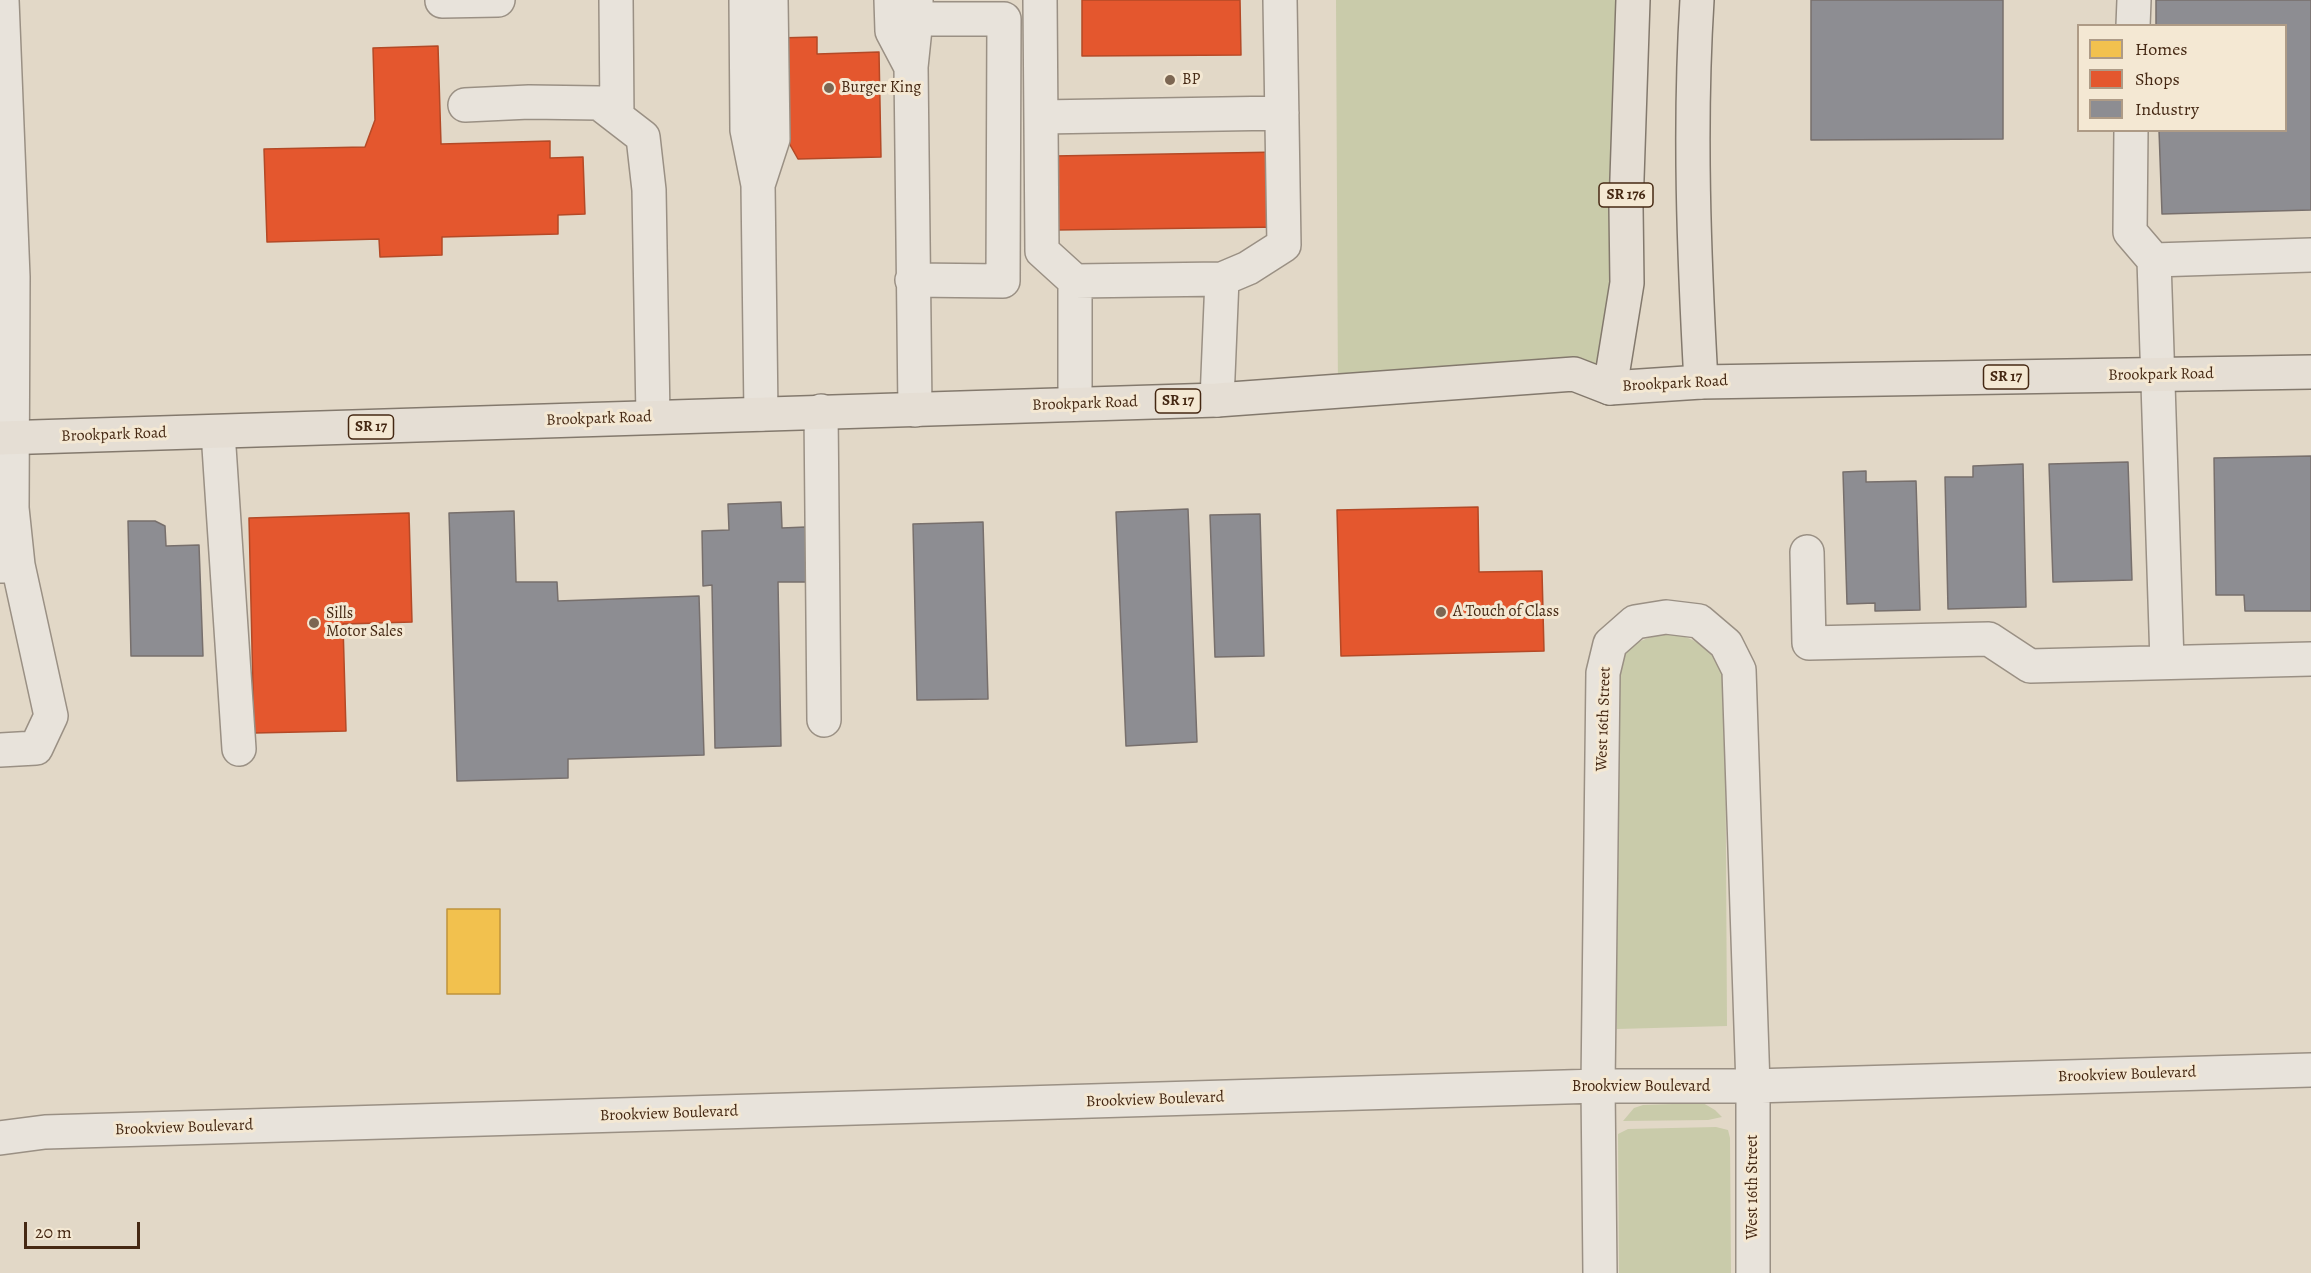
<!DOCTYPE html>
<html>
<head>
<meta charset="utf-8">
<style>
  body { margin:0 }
  #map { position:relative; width:2311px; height:1273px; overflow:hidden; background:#e2d8c7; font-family:Alegreya,serif }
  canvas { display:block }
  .legend { position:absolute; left:2077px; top:24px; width:210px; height:108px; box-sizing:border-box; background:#f4e8d3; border:2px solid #ae9b86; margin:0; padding:8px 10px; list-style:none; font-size:18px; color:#452813 }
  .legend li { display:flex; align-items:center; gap:12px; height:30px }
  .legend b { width:30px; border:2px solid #ae9b86 }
  .scale { position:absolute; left:24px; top:1222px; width:116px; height:27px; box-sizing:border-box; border:3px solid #452813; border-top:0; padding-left:8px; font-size:18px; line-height:21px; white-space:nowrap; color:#452813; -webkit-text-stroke:4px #f4e8d3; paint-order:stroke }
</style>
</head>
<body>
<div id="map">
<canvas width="2311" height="1273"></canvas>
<ul class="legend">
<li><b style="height:16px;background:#f2c14e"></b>Homes</li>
<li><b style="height:16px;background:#e4572e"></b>Shops</li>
<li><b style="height:16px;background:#8d8d92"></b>Industry</li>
</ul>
<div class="scale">20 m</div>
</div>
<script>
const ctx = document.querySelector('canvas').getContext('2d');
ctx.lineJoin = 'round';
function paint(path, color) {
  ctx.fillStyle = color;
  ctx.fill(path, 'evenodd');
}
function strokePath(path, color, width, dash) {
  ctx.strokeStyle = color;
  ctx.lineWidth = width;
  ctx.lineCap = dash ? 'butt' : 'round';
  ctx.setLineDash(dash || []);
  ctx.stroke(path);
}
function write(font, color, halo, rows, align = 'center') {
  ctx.font = font + ' Alegreya,serif';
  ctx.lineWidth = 6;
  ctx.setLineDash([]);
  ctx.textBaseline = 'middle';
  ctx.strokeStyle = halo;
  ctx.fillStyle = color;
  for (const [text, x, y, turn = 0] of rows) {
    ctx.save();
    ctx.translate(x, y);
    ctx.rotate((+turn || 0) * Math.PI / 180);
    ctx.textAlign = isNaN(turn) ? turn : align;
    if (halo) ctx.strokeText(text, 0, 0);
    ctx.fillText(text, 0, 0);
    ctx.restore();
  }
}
paint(new Path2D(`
  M1336,0H1633L1610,388L1338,397Z
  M1676,634C1702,641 1720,656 1725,683L1727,1026L1617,1029L1611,682C1625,646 1637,636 1676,634Z
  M1703,1103L1715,1110L1722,1117L1708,1120L1623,1121L1634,1108L1643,1105Z
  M1716,1127L1728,1130L1730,1138L1731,1273H1619L1618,1134L1628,1129Z`), '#c9cbaa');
const homes = new Path2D(`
  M447,909H500V994H447Z`);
paint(homes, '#f2c14e');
strokePath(homes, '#be933c', 1.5);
const shops = new Path2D(`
  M1082,0H1240L1241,55L1082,56Z
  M817,37V54L879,52L881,157L798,159L789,143L777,38Z
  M438,46L441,144L550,141V158L583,157L585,214L558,215V234L442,237V255L380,257L379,239L267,242L264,149L365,147L375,120L373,48Z
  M1280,152L1282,227L1055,230L1054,156Z
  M1478,507L1479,572L1542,571L1544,651L1341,656L1337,510Z
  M409,513L412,622L343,624L346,731L254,733L249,518Z`);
paint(shops, '#e4572e');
strokePath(shops, '#b44926', 1.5);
const industry = new Path2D(`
  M1811,0H2003V139L1811,140Z
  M2156,0H2311V210L2162,214L2159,130H2286V26H2156Z
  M2311,456V611H2245L2244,595H2216L2214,458Z
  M2128,462L2132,580L2053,582L2049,464Z
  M2023,464L2026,607L1948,609L1945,477H1973V466Z
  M1866,471V482L1916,481L1920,610L1875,611V603L1847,604L1843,472Z
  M781,502L782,528L806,527L807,582H778L781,746L715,748L712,585L703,586L702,531L729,530L728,504Z
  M1188,509L1197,742L1126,746L1116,512Z
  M514,511L516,582H557L558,601L699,596L704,755L568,759V778L457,781L449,513Z
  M1260,514L1264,656L1215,657L1210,515Z
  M128,521H155L165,526L166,546L199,545L203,656H131Z
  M983,522L988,699L917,700L913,524Z`);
paint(industry, '#8d8d92');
strokePath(industry, '#776f6c', 1.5);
const minor = new Path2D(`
  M616,0L617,117
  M746,0L747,130L758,185L761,414
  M891,0L892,31L911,67
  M1040,0L1042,251L1075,281V404
  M442,1L498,0
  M2133,26L2134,0
  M465,105L529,102L599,103L643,137L649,190L653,417
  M1041,117L1282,113
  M2131,130L2130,232L2154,260L2167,662
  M759,182L773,139L771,0
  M2154,260L2311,255
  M912,280L1003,281L1004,19H916
  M1075,281L1222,279
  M1217,400L1222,279L1248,268L1284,245L1280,0
  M915,410L911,67L916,19V0
  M821,411L824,720
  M218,432L239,749
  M1807,552L1809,643L1989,639L2030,666L2311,659
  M0,566L18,565L12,508L13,277L2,0
  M0,750L36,748L51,716L18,565
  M0,1138L45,1132L1598,1086H1753L2311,1070
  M1600,1273L1598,1086L1603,673L1610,644L1635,622L1666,617L1699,621L1726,644L1739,670L1753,1086V1273`);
const major = new Path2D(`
  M0,438L1217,400L1574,374L1610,388L1701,382L2311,372`);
const highway = new Path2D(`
  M1697,0C1689,127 1694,255 1701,382
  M1610,388L1627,283L1626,208L1633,0`);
strokePath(minor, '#9a9084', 36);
strokePath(major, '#83796d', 36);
strokePath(highway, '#83796d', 36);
strokePath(minor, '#e8e3db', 33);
strokePath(major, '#e5ded4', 33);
strokePath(highway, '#e5ded4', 33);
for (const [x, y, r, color] of [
  [1170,80,6,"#7c6652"],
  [829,88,6,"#7c6652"],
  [1441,612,6,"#7c6652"],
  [314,623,6,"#7c6652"]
]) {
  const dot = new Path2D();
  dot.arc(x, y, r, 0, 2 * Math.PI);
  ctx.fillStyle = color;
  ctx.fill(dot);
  strokePath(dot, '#f4e8d3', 2);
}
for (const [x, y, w] of [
  [1626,195,54],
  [2006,377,45],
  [1178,401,45],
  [371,427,45]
]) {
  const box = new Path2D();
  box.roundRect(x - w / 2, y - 12, w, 24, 4.5);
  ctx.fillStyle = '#f4e8d3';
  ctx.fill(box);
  strokePath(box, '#452813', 1.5);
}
write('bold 15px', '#452813', null, [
  ["SR 176",1626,195],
  ["SR 17",2006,377],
  ["SR 17",1178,401],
  ["SR 17",371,427]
]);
write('16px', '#452813', '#f4e8d3', [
  ["BP",1182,80],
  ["Burger King",841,88],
  ["A Touch of Class",1453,612],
  ["Sills",326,614],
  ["Motor Sales",326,632]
], 'left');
write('16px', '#452813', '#f4e8d3', [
  ["Brookpark Road",2161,375,-1],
  ["Brookpark Road",1675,384,-3],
  ["Brookpark Road",1085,404,-2],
  ["Brookpark Road",599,419,-2],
  ["Brookpark Road",114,435,-2],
  ["West 16th Street",1604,719,-88],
  ["Brookview Boulevard",2127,1075,-2],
  ["Brookview Boulevard",1641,1087],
  ["Brookview Boulevard",1155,1100,-2],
  ["Brookview Boulevard",669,1114,-2],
  ["Brookview Boulevard",184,1128,-2],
  ["West 16th Street",1753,1187,-90]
]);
</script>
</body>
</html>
